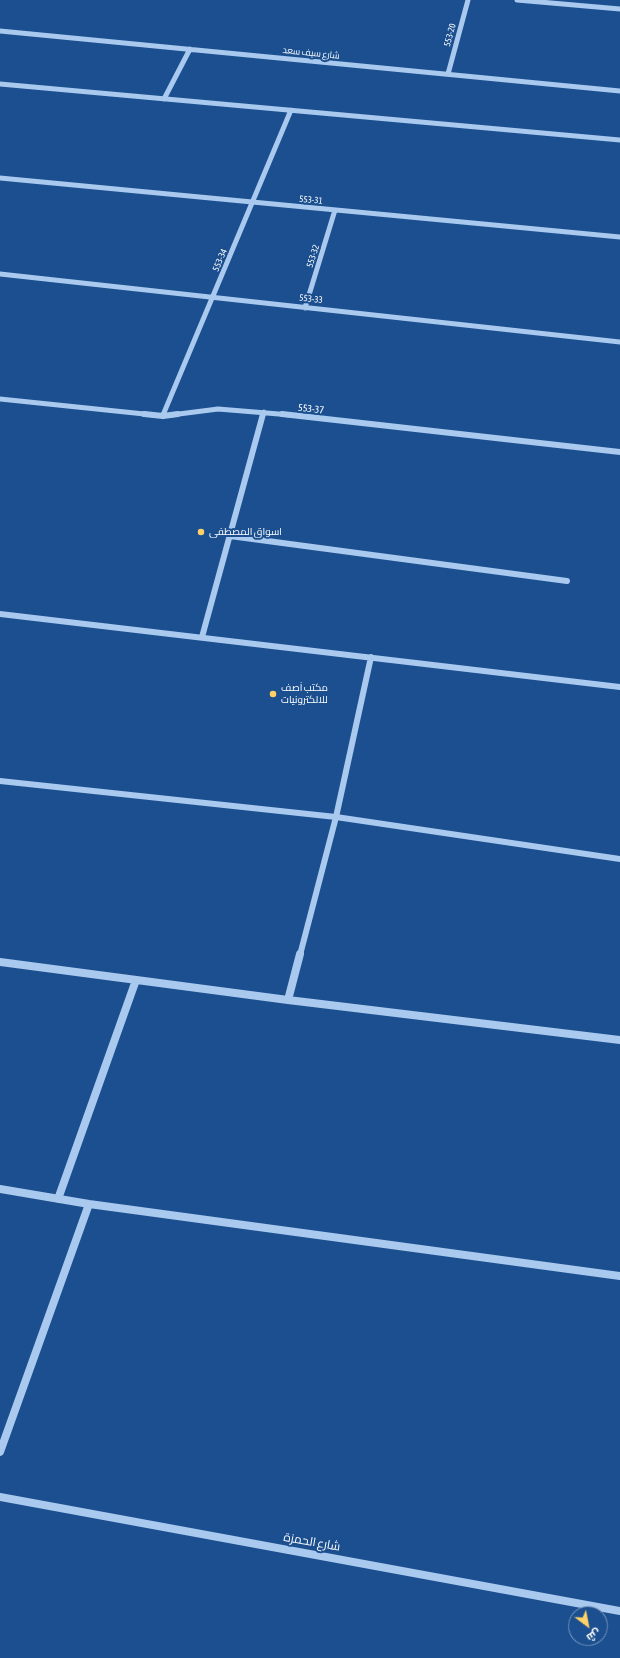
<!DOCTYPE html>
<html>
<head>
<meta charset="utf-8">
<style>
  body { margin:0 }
  #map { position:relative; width:620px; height:1658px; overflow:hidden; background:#1b4f8f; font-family:"Asap Condensed",Cairo,sans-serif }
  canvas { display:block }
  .north { position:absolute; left:568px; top:1606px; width:40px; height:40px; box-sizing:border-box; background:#1b4f8f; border:1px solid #7695bc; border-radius:50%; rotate:148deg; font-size:11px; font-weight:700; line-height:16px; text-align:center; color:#fff }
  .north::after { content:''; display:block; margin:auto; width:14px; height:18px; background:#ffd166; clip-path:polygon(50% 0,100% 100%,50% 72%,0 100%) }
</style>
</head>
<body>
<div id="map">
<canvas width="620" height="1658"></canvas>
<div class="north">ش</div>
</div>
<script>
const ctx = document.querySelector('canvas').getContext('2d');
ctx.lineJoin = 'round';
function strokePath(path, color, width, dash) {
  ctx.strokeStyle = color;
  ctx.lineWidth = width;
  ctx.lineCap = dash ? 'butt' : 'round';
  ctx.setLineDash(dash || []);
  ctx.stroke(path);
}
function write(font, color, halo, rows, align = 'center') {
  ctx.font = font + ' "Asap Condensed",Cairo,sans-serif';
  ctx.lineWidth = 4;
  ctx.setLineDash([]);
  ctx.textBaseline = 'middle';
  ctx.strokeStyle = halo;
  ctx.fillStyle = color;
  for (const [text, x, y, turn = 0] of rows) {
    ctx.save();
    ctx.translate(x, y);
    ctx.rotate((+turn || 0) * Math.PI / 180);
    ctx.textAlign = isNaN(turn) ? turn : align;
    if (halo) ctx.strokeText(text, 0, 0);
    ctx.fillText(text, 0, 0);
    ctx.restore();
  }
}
strokePath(new Path2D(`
  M517,0L620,9
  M0,31L620,91
  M448,74L468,0
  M0,84L620,140
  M164,99L190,49
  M0,178L620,237
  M0,274L620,342
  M305,308L335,210
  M0,399L154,415
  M163,415L291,110
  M171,415L218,409L291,415
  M263,415L264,412`), '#a9c9ee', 5);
strokePath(new Path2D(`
  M144,414L163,416L178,414
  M282,414L620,452
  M163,416L164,414
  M230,536L567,581
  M0,614L620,687
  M202,637L263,414
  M0,781L336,817L620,859
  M300,955L336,817L371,657`), '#a9c9ee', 6);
strokePath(new Path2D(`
  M0,962L288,1000L620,1040
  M288,1000L300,954
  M0,1189L89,1204L620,1276
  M58,1199L136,980
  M0,1452L89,1204
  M0,1497L620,1611`), '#a9c9ee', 8);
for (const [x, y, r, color] of [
  [201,532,4,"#ffd166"],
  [273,694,4,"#ffd166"]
]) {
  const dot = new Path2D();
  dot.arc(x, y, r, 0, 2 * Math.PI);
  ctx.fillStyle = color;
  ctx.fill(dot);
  strokePath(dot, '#1b4f8f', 1.5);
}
write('9px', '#fff', '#1b4f8f', [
  ["553-20",450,35,-75],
  ["شارع سيف سعد",311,53,6],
  ["553-31",311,200,5],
  ["553-32",313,256,-73],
  ["553-34",220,260,-67],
  ["553-33",311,299,6]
]);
write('10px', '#fff', '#1b4f8f', [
  ["553-37",311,409,6]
]);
write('10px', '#fff', '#1b4f8f', [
  ["اسواق المصطفى",209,532],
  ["مكتب آصف",281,688],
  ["للالكترونيات",281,700]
], 'left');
write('12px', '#fff', '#1b4f8f', [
  ["شارع الحمزة",312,1542,10]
]);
</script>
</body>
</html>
